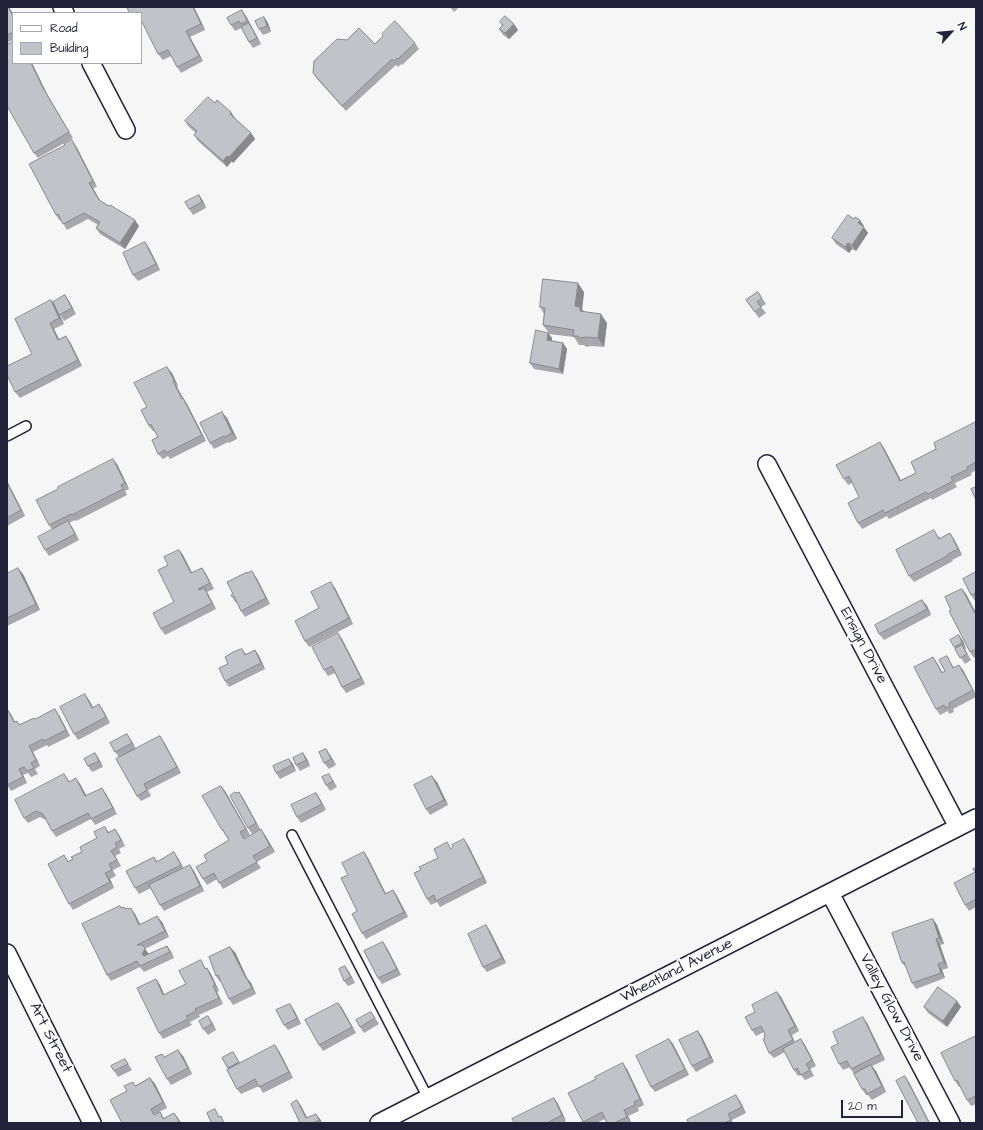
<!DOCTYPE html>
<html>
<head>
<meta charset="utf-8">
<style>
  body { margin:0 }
  #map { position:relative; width:983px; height:1130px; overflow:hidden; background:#f6f6f7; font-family:"Architects Daughter",sans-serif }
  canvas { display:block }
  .frame { position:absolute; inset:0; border:8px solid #22223b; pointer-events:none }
  .legend { position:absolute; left:12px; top:12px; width:130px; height:52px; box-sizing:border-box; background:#fff; border:1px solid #a7a7b1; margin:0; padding:5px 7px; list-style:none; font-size:12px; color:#22223b }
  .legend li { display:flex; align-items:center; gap:8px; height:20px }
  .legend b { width:20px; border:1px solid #a7a7b1 }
  .north { position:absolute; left:931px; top:12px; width:40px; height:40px; -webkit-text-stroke:3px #fff; paint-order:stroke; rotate:63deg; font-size:11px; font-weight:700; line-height:16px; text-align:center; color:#22223b }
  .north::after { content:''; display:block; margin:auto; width:14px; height:18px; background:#22223b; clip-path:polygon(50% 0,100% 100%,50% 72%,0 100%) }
  .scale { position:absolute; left:841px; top:1100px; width:62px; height:18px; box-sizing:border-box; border:2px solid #22223b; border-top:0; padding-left:5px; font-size:12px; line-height:14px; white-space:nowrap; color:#22223b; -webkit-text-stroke:3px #fff; paint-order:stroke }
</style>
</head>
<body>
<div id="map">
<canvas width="983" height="1130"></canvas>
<div class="frame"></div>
<ul class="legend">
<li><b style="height:5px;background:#fff"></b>Road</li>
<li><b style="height:11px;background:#c2c2c9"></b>Building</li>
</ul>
<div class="north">N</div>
<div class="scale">20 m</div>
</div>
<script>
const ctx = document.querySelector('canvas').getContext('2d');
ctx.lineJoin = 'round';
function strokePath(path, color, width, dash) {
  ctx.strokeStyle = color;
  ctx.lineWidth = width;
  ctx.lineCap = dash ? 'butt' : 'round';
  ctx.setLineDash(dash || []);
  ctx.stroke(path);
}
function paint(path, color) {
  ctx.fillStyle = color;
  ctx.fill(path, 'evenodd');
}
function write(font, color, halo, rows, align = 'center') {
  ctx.font = font + ' "Architects Daughter",sans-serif';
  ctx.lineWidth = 4;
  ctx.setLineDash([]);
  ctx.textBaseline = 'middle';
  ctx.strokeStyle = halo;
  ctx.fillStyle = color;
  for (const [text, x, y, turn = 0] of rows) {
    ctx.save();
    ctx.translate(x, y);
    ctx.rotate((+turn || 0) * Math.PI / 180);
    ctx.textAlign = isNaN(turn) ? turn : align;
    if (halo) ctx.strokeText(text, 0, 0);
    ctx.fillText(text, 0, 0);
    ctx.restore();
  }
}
const lane = new Path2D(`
  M7,436L26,426
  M292,835L428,1098`);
const street = new Path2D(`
  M62,7L65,13
  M91,63L126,130
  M767,464L958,827
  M830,893L951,1123
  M7,953L92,1123
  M379,1123L976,818`);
strokePath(lane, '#22223b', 12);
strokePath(street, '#22223b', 20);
strokePath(lane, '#fff', 9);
strokePath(street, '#fff', 17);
paint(new Path2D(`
  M7,7H9L13,14V40L7,43Z
  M127,7H194L205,30L190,37L203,61L181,73L177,67L171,56L163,60L158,54L141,13H130Z
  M450,7H459L454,12Z
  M246,16L261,44L253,48L249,42L241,28L235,31L231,25Z
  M264,17L268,23L271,32L263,35L259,29Z
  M500,22L514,24L518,30L509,39L503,35L499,29L502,26Z
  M415,43L419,49L402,65L401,64L398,67L396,65L346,111L317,79L313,73L375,44Z
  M13,63H32L47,94L73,138L38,158L34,153Z
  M215,103L235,118L251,133L255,139L233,163L232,161L227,167L198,141L194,135L196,133L189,127L185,121Z
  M76,146L97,187L93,188L100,201L139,226L125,249L100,234L96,228L98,225L88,219L67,230L61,220L60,221L56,215Z
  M199,195L203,201L206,208L193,215L189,209Z
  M864,226L863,227L868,233L856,251L852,249L849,253L836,244L832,238Z
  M149,248L160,270L138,281L133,275Z
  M584,292L582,309L583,311L607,323L604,347L591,346L586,347L584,345H579L574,337L549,334L552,338V341L563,343L567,349L563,374L534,369L530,363L548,332L543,325L544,314L540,307Z
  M758,292L766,304L761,307L766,313L759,318L746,300Z
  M65,295L69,301L76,314L64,321L57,311L64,324L54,329L59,339L70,342L82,366L20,398L15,392L32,354L51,300L54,304Z
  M172,373L178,386L177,387L183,398L187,404L206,441L170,459L168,456L163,459L158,454V437L154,431H153L149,426L147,407Z
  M227,418L237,439L229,443L228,442L214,449L210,443Z
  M976,422V470L971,473L972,475L955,483L957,487L932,500L931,498L889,519L887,516L862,529L858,523L859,497L852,483L848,485L844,479L884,448L901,480L916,473L936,449Z
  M117,464L129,489L125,491L127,495L76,521L75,520L69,523L72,527L79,540L49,556L45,550L52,529L49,525Z
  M7,481L25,516L7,526Z
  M939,536L940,538L954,539L962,555L952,560L953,561L914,582L909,576Z
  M179,550L183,555L192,573L202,568L206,574L214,589L207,592L216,609L165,635L161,629L174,602L168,565Z
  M976,572V601H975L971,595Z
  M247,573L256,577L270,604L245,617L241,611L237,603H236L232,597L233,594Z
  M7,574H23L40,610L7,626Z
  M335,588L353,624L309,647L305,641L319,608Z
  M962,589L966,594L976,613V657L974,658L970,652L951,610Z
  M922,600L927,606L931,615L884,640L879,634Z
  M342,639L365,684L346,693L342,687L335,673L328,676L324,670Z
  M963,641L966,649H965L971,660L965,664L954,647Z
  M242,649L246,654L255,650L259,656L265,669L229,687L225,681L228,664Z
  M947,656L954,668L963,670L976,695V697L953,709L954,712L949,714L948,711L940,715L936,709L937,663L942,672L945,671Z
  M89,700L93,707L103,710L110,723L78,740L74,734Z
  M8,710L15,722L20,725L35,719L59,715L70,736L48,747L47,745L33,752L40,766L35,769L38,774L31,777L28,773L23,775L27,783L11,791L7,785Z
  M160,736L164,742L181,773L148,790L151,796L141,801L137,796L119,757L115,752L131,740L136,749Z
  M95,753L99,759L103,767L92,772L88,766Z
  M303,753L307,759L310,766L300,771L296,765Z
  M330,755L336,765L329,769L324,763Z
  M289,759L293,764L296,771L280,779L276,773Z
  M64,774L69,781L80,784L86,796L106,794L117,814L95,825L91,819L56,837L52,831L46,820L40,817L28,823L24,818Z
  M333,780L337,787L330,791L326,785Z
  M437,782L448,805L430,815L426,809Z
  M221,786L225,791L250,835L244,838L265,835L275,852L257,862L261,868L223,889L217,879L207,885L203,879L207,861L229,840L226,836L222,830Z
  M239,792L243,798L260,829L252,834L248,828L236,793Z
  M316,793L320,799L326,810L301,823L297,817Z
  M105,827L109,832L115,829L119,835L125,846L119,849L121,853L115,856L121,866L113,870L116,876L110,879L114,888L73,910L69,904V861L73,859L97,838Z
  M468,845L487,883L440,907L437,902L431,905L427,899L421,870L452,848Z
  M364,852L368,858L386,894L393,890L397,896L408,917L366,939L362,933L357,911L348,875Z
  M154,857L157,861L178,858L183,868L194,871L204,891L164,911L160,905L151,888L139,894L135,888Z
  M976,868V907L969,911L965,905Z
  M120,906L121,908L129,909L135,914L140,924L162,922L169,937L145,949L149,954L167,946L171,952L174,958L144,972L140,967L111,981L107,975Z
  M933,919L937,925L944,944L940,945L948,968L942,970L945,978L916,989L912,983L907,968L902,963Z
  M486,925L490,931L506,963L487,972L483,967Z
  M387,948L401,975L382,984L378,978Z
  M235,952L247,978L251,983L256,994L233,1005L229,999L221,981L220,982L216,976Z
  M201,960L206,969L207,968L211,974L219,991L217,992L223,1004L199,1015L200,1017L190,1022L192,1025L163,1039L159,1033L156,979L160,985L164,995L186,984Z
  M345,966L349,972L355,983L348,986L344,981Z
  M777,992L781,997L799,1031L792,1035L795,1042L801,1039L805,1045L816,1066L810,1069L814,1076L805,1080L801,1075L798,1076L794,1070L785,1052L774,1058L769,1053L765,1038V1034L764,1032L756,1036L752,1030L755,1012Z
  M957,1001L961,1007L947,1027L928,1013L924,1007Z
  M338,1003L342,1008L356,1033L323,1051L319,1045Z
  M290,1004L294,1010L301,1024L288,1030L284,1025Z
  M371,1012L379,1024L364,1033L360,1027Z
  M212,1022L216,1030L208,1035L203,1029Z
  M867,1023L885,1060L872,1066L876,1071L886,1092L872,1100L868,1095H866L862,1089L850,1067L843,1070L839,1064L838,1044Z
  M698,1031L702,1037L714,1062L696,1072L692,1066Z
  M976,1036V1104L971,1106L967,1100L960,1087H959L955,1081Z
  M669,1039L673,1044L689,1075L655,1092L651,1087Z
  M279,1051L293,1078L263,1093L259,1086L241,1094L237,1089L228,1069L222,1058L233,1052L240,1063Z
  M183,1056L192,1074L171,1085L167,1079Z
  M125,1059L132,1070L118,1077L114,1071Z
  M627,1069L644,1105L638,1108L639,1111L628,1116L631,1122L630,1123H607L605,1119L596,1123H584L583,1122Z
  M150,1078L155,1084L167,1108L155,1114V1115L160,1112L164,1118L174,1113L181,1123H122L136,1085Z
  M554,1098L558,1104L566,1121L563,1123H513Z
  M297,1100L301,1106L307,1118L320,1119L322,1123H300Z
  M740,1101L746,1113L732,1120L733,1123H689Z`), '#a7a7ad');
paint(new Path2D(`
  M8,7H9L13,14V16Z
  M193,7H194L205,30L201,24Z
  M242,10L246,16L261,44L257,38Z
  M264,17L268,23L271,32L267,26Z
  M514,24L518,30L509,39L505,33Z
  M186,31L190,37L203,61L199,56Z
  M31,63H32L47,94L73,138L43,88Z
  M231,112L235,118L234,120L230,114Z
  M251,133L255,139L233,163L229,157Z
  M72,140L76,146L97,187L93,181Z
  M227,156L232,161L227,167L223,161Z
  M89,183L93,188L103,206L99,200Z
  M199,195L203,201L206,208L202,202Z
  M135,220L139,226L125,249L120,243Z
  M860,220L864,226L862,228L858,223Z
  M864,227L868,233L856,251L852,245Z
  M145,242L149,248L160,270L156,264Z
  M848,243L852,249L849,253L845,247Z
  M578,283L584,292L582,309L586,315V319L575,306Z
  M65,295L69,301L76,314L72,308Z
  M51,300L55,306L64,324L59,318Z
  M601,314L607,323L604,347L598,338Z
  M50,323L54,329L62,346L58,340Z
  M548,333L552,338L551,346L547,340Z
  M66,336L70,342L82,366L78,360Z
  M563,343L567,349L563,374L559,369Z
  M167,367L172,373L178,386L174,380Z
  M173,381L177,387L186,404L182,399Z
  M183,398L187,404L206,441L202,435Z
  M222,412L227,418L237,439L232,433Z
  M880,442L884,448L904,487L900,481Z
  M113,459L117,464L129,489L125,483Z
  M7,481L25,516L21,510L7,483Z
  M68,521L72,527L79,540L75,534Z
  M950,533L954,539L962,555L958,549Z
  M179,550L183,555L195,579L191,573Z
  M18,568L23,574L40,610L36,604Z
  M202,568L206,574L214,589L210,583Z
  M252,571L256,577L270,604L266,598Z
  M331,582L335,588L353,624L349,618Z
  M204,588L208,594L216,609L212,603Z
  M962,589L966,594L976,613V615Z
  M922,600L927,606L931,615L927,609Z
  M338,633L342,639L365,684L361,678Z
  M959,635L963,641L966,649L962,643Z
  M255,650L259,656L265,669L261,663Z
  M933,657L937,663L946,679L942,673Z
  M959,665L963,670L976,695L973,690Z
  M85,694L89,700L96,714L92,708Z
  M99,704L103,710L110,723L106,717Z
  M55,709L59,715L70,736L66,730Z
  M8,710L12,716L18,728L14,722Z
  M127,734L131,740L136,749L132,743Z
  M160,736L164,742L181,773L177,767Z
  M29,746L33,752L40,766L36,760Z
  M326,749L330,755L336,765L331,759Z
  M95,753L99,759L103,767L99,761Z
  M303,753L307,759L310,766L306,760Z
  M289,759L293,764L296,771L292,765Z
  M19,769L23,775L27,783L23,777Z
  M432,776L437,782L448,805L444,800Z
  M76,778L80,784L90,802L85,796Z
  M221,786L225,791L250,835L246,829Z
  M102,788L106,794L117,814L113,808Z
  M239,792L243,798L260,829L256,823Z
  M316,793L320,799L326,810L322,804Z
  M115,829L119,835L125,846L121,840Z
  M261,829L265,835L275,852L270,846Z
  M464,839L468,845L487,883L483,877Z
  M111,851L115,856L121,866Z
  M174,852L178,858L185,871L181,865Z
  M364,852L368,858L389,900L385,894Z
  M190,865L194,871L204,891L200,886Z
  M105,873L110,879L114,888L110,882Z
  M393,890L397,896L408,917L404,912Z
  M131,908L135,914L143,930L139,925Z
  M157,916L162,922L169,937L165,931Z
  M933,919L937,925L944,944L939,938Z
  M486,925L490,931L506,963L502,958Z
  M936,939L940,945L948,968L944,962Z
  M383,942L387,948L401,975L397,969Z
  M143,945L149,955L148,962L142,954Z
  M167,946L171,952L174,958L170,952Z
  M230,947L235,952L247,978L251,983L256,994L246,978Z
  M938,964L942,970L945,978L941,973Z
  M345,966L349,972L355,983L351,977Z
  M207,968L211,974L219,991L215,985Z
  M156,979L160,985L167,1001L163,995Z
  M213,986L217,992L223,1004L219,998Z
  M777,992L781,997L799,1031L795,1026Z
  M957,1001L961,1007L947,1027L943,1021Z
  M338,1003L342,1008L356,1033L352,1027Z
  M290,1004L294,1010L301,1024L297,1018Z
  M208,1016L212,1022L216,1030L212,1024Z
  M863,1017L867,1023L885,1060L881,1054Z
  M698,1031L702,1037L714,1062L710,1057Z
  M669,1039L673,1044L689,1075L685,1069Z
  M801,1039L805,1045L816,1066L812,1060Z
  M275,1045L279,1051L293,1078L289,1072Z
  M178,1050L183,1056L192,1074L188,1068Z
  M623,1063L627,1069L644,1105L640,1099Z
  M806,1064L810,1069L814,1076Z
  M871,1065L876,1071L886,1092L882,1086Z
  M905,1076L909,1082L930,1123H929Z
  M150,1078L155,1084L167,1108L163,1102Z
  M736,1095L740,1101L746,1113L742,1107Z
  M554,1098L558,1104L566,1121L562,1115Z
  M297,1100L301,1106L310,1123L306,1118Z
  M624,1110L628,1116L631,1122L627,1117Z
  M174,1113L178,1118L181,1123H180Z
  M316,1114L320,1119L322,1123H321L319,1120Z`), '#88888d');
const building = new Path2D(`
  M7,7H8L13,16V32L7,35Z
  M127,7H193L201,24L186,31L199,56L177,67L168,50L158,54L141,20V13H137V12L134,13H130Z
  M242,10L247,21L241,24L239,21L231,25L227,18Z
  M505,16L514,24L505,33L499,29L503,25L500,22Z
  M264,17L267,26L259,29L255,21Z
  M395,21L415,43L398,59L397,58L394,61L392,59L342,106L313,73L314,61L337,39L347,40L359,28L375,44L383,36L382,34Z
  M249,23L257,38L249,42L241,27Z
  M13,42V63H31L43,88L69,132L34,153L7,106V45Z
  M208,97L215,103L217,100L231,112L230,114L251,133L229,157L227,156L223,161L194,135L197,131L185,121Z
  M72,140L93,181L89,183L99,200L109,206L110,205L135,220L120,243L96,228L100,222L84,213L63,224L58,214L56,215L29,164L65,145L64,144Z
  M199,195L202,202L189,209L185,202Z
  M848,215L854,219L855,217L860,220L858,223L864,227L852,245L848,243L845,247L832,238Z
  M145,242L156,264L133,275L123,253Z
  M543,279L578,283L575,306L580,307V311L601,314L598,338L585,337L580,338L578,336H573L574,330L543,325L545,308L540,307Z
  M758,292L762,298L757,302L761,307L755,312L746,300Z
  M65,295L72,308L59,315L53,302Z
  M51,300L59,318L50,323L58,340L66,336L78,360L15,392L7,375V366L32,354L15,319Z
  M536,330L548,333L547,340L563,343L559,369L530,363Z
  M167,367L174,380L173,381L182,399L183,398L202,435L166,453L165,450L158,454L152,440L158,437L151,424L149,426L141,410L147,407L134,383Z
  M222,412L232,433L225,437L224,436L210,443L200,423Z
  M976,422V462L967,467L968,469L951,477L953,481L928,494L926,492L885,513L883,510L858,523L848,503L859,497L849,476L844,479L836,465L880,442L900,481L916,473L911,462L936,449L934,443Z
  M113,459L125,483L121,485L123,489L72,515L71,514L49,525L36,500L58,489V487Z
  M7,483L21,510L7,518Z
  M976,487V500L971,489Z
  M68,521L75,534L45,550L38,537Z
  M934,530L939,539L950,533L958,549L948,554L949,555L909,576L896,550Z
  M179,550L191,573L202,568L210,583L198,589L199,590L204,588L212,603L161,629L153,613L174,602L158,570L168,565L164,557Z
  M18,568L36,604L7,618V574Z
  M252,571L266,598L241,611L234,596L232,597L231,595L233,594L227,582L247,572V573Z
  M976,572V593L971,595L963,579Z
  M331,582L349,618L305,641L295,621L319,608L311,592Z
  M962,589L976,615V649L970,652L949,611L951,610L945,597Z
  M922,600L927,609L879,634L875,625Z
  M338,633L361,678L342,687L332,666L324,670L312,647Z
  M959,635L962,643L954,647L950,640Z
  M962,645L967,654L960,658L955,649Z
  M242,649L245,655L255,650L261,663L225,681L219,668L228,664L225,657L233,652Z
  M947,656L953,668L959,665L973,690L949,703L950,706L945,708L944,705L936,709L914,667L933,657L942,673L945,671L939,660Z
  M85,694L92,708L99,704L106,717L74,734L60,707Z
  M55,709L66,730L44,741L43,739L29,746L36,760L31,763L34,768L27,771L24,767L19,769L23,777L7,785V711L8,710L14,722L17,721L19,725L34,718L35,719Z
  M127,734L132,743L115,752L110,743Z
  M160,736L177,767L144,784L147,790L137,796L116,759Z
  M326,749L331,759L324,763L319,752Z
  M95,753L99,761L88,766L84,759Z
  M303,753L306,760L296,765L293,758Z
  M289,759L292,765L276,773L273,766Z
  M64,774L69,782L76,778L85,796L102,788L113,808L91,819L88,813L52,831L43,814L36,811L24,818L15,800Z
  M329,774L333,781L326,785L322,777Z
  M432,776L444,800L426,809L414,785Z
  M221,786L246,829L240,832L244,839L261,829L270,846L253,856L257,862L219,883L214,873L203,879L196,867L207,861L204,855L229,840L223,830H222L202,796Z
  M235,792L236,793L239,792L256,823L248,828L230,796Z
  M316,793L322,804L297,817L291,805Z
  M105,827L108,833L115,829L121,840L115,843L117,847L111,851L117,860L109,864L112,870L105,873L110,882L69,904L48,864L64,855L68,862L73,859L71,857L82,852L80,847L97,838L94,832Z
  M464,839L483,877L436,901L434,895L427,899L414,873L421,870L419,867L438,858L434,849L447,842L451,849L453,847L452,845Z
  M174,852L181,865L135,888L126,871L154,857L156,862Z
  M364,852L385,894L393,890L404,912L362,933L352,914L357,911L341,878L348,875L342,863Z
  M190,865L200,886L160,905L149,885Z
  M976,868V899L965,905L954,883L975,872L973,869Z
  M120,906L121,908L124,907L125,909L128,908L129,909L131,908L139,925L157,916L165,931L137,945H143L145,949L142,954L144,956L167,946L170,952L140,966L137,961L107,975L82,924Z
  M933,919L939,938L936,939L944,962L938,964L941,973L912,983L904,962L902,963L892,933Z
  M486,925L502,958L483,967L468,934Z
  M383,942L397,969L378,978L364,951Z
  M230,947L246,978V977L252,988L229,999L218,975L216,976L209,957Z
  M201,960L205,969L207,968L215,985L213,986L219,998L195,1009L196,1011L186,1016L188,1019L159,1033L137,988L156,979L163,995L186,984L179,971Z
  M345,966L351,977L344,981L339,969Z
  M938,987L957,1001L943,1021L924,1007Z
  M777,992L795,1026L788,1030L793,1040L769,1053L763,1039L765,1038L764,1035L765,1034L761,1026L752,1030L745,1017L755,1012L752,1005Z
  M338,1003L352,1027L319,1045L305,1020Z
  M290,1004L297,1018L284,1025L276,1010Z
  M371,1012L375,1018L360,1027L356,1020Z
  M208,1016L212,1024L203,1029L199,1021Z
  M863,1017L881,1054L851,1069L847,1061L839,1064L831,1047L838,1044L833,1032Z
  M698,1031L710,1057L692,1066L679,1040Z
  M976,1036V1096L967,1100L957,1080L955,1081L941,1053Z
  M669,1039L685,1069L651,1087L636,1056Z
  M801,1039L812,1060L806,1064L810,1070L801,1075L797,1068L794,1070L783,1049Z
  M275,1045L289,1072L259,1087L255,1079L237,1089L227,1070Z
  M178,1050L188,1068L167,1079L155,1057L162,1054L164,1057Z
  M233,1052L239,1062L228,1068L222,1058Z
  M125,1059L128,1064L114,1071L111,1066Z
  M623,1063L640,1099L634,1102L635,1105L624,1110L627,1117L614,1123H607L602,1112L583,1122L568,1093L596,1079L595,1077Z
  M871,1065L882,1086L867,1094L865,1089H862L854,1074Z
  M905,1076L929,1123H918L896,1081Z
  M150,1078L163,1102L151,1109L154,1115L160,1112L163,1119L174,1113L180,1123H122L110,1100L127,1091L124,1086L133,1082L135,1086Z
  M736,1095L742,1107L728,1114L731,1120L724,1123H689L687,1120Z
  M554,1098L562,1115L547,1123H513L514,1122L512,1119Z
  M297,1100L306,1118L316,1114L319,1120L314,1123H300L291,1104Z
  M215,1109L219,1117L221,1116L224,1123H208L211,1122L207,1113Z`);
paint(building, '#c2c2c9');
strokePath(building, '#88888d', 1);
write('15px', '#22223b', '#fff', [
  ["Ensign Drive",863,646,62],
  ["Wheatland Avenue",677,971,-27],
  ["Valley Glow Drive",891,1008,62],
  ["Art Street",50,1038,63]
]);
</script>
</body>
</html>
